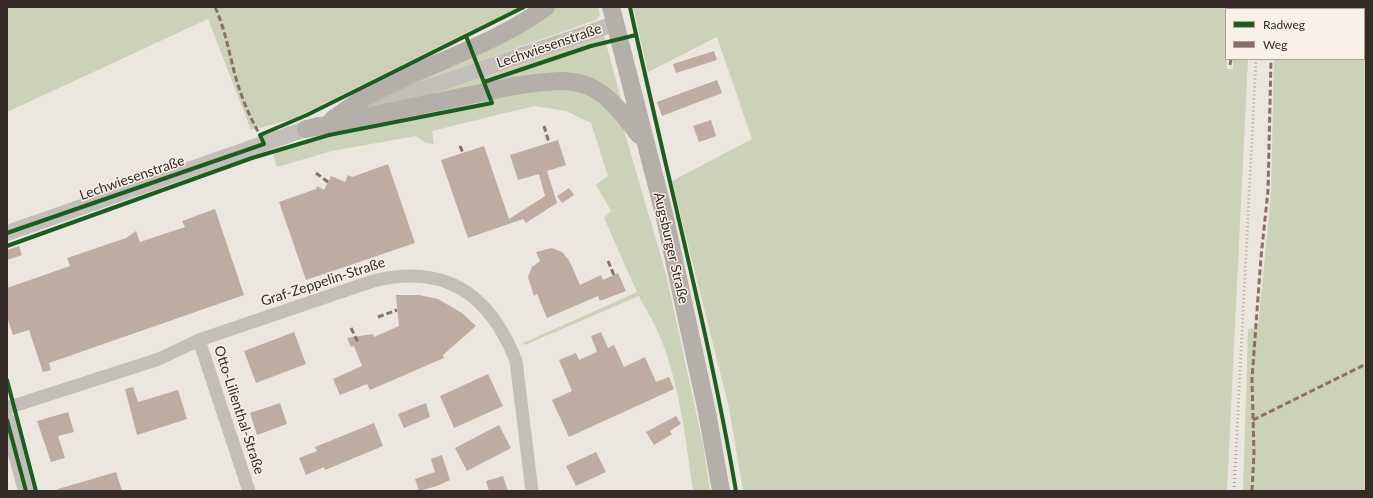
<!DOCTYPE html>
<html>
<head>
<meta charset="utf-8">
<style>
  body { margin:0 }
  #map { position:relative; width:1373px; height:498px; overflow:hidden; background:#ebe7df; font-family:Lato,sans-serif }
  canvas { display:block }
  .frame { position:absolute; inset:0; border:8px solid #352c26; pointer-events:none }
  .legend { position:absolute; left:1225px; top:8px; width:140px; height:52px; box-sizing:border-box; background:#f9f1e5; border:1px solid #aba299; margin:0; padding:5px 7px; list-style:none; font-size:12px; color:#352c26 }
  .legend li { display:flex; align-items:center; gap:8px; height:20px }
  .legend b { width:20px; border:1px solid #aba299 }
</style>
</head>
<body>
<div id="map">
<canvas width="1373" height="498"></canvas>
<div class="frame"></div>
<ul class="legend">
<li><b style="height:5px;background:#1b5e20"></b>Radweg</li>
<li><b style="height:5px;background:#8d6e63"></b>Weg</li>
</ul>
</div>
<script>
const ctx = document.querySelector('canvas').getContext('2d');
ctx.lineJoin = 'round';
function paint(path, color) {
  ctx.fillStyle = color;
  ctx.fill(path, 'evenodd');
}
function strokePath(path, color, width, dash) {
  ctx.strokeStyle = color;
  ctx.lineWidth = width;
  ctx.lineCap = dash ? 'butt' : 'round';
  ctx.setLineDash(dash || []);
  ctx.stroke(path);
}
function write(font, color, halo, rows, align = 'center') {
  ctx.font = font + ' Lato,sans-serif';
  ctx.lineWidth = 3;
  ctx.setLineDash([]);
  ctx.textBaseline = 'middle';
  ctx.strokeStyle = halo;
  ctx.fillStyle = color;
  for (const [text, x, y, turn = 0] of rows) {
    ctx.save();
    ctx.translate(x, y);
    ctx.rotate((+turn || 0) * Math.PI / 180);
    ctx.textAlign = isNaN(turn) ? turn : align;
    if (halo) ctx.strokeText(text, 0, 0);
    ctx.fillText(text, 0, 0);
    ctx.restore();
  }
}
paint(new Path2D(`
  M7,7H521L293,119L251,130L208,19L7,112Z
  M556,7H598L600,15L596,20L392,92L548,14Z
  M633,7H1230V9H1226L1227,69H1233V59H1248L1227,491H743L729,408L672,181L752,139L717,37L648,72Z
  M1290,7H1366V491H1243L1248,329L1258,328L1271,193L1274,59H1364V9H1289Z
  M601,34L604,36L621,99L593,81L403,104Z
  M555,86L596,95L623,127L666,274L703,444L710,491H693C686,441 680,387 661,339C655,324 646,310 639,296L525,345L523,343L637,292L604,218L611,211L596,185L608,176L591,123L566,111L534,106L432,131L434,144L425,143L416,136L332,151L277,167L272,151C365,122 460,104 555,86Z`), '#cbd2b8');
paint(new Path2D(`
  M714,51L717,60L676,73L673,64Z
  M717,80L722,93L662,116L657,102Z
  M711,120L716,136L699,142L693,126Z
  M558,140L566,165L547,171L557,203L526,223L523,219L468,238L441,160L484,146L509,219L545,196L539,174L518,180L510,155Z
  M388,164L415,243L306,280L279,202L316,189L317,186L324,190L331,176L345,182L348,175L352,177Z
  M569,188L574,195L562,203L557,196Z
  M215,209L244,295L49,363L51,370L43,372L29,330L13,335L7,317V288L70,266L67,258L126,238L136,231L140,242L185,227L182,221Z
  M19,246L22,255L7,260V250Z
  M552,248L562,252L569,260L580,285L601,275L603,280L618,273L626,291L600,301L598,296L547,318L537,294L534,296L528,277L532,267L540,261L536,252Z
  M396,295H419L438,299L462,313L476,326L443,355L444,358L370,390L367,384L340,395L333,379L362,366L354,346L351,347L347,338L373,334L374,337L399,326Z
  M294,332L306,364L256,383L244,351Z
  M601,332L608,348L614,345L624,367L645,357L656,382L669,377L674,389L569,437L552,400L572,391L559,360L576,353L579,360L597,352L591,336Z
  M488,374L503,406L454,428L440,396Z
  M133,387L138,402L178,390L187,419L137,435L125,389Z
  M280,403L287,424L257,435L250,413Z
  M426,403L430,417L404,428L398,414Z
  M68,412L74,432L58,436L65,458L51,462L37,421Z
  M676,416L681,424L670,431L672,434L654,445L646,432Z
  M374,423L383,446L325,470L324,467L306,475L299,458L317,451L315,447Z
  M499,425L511,448L467,471L455,448Z
  M596,452L606,472L576,486L566,466Z
  M442,455L450,480L437,486L419,491L415,479L435,472L431,459Z
  M116,472L122,491H58V489Z
  M503,476L508,491H489L486,481Z`), '#bfaca0');
strokePath(new Path2D(`
  M199,340L249,491
  M7,408L159,359L199,340L373,281C445,263 490,294 516,361L532,491`), '#c4beb8', 13);
strokePath(new Path2D(`
  M349,114L614,24
  M7,233L317,125
  M7,420L26,491`), '#c4beb8', 16);
strokePath(new Path2D(`
  M611,7L665,218L707,412L721,491
  M333,119C345,111 356,102 369,95C426,64 493,46 546,7
  M306,129L514,86C582,75 598,79 639,135`), '#b5afa9', 18);
strokePath(new Path2D(`
  M1259,9V7
  M1234,491L1256,59`), '#aca7a2', 3, [1, 3]);
strokePath(new Path2D(`
  M215,7C225,29 229,52 235,75C241,96 249,116 260,135
  M1233,9V7
  M1285,9L1286,7
  M1230,65L1231,59
  M544,126L549,143
  M460,146L463,153
  M316,173L328,182
  M608,261L614,275
  M378,317L397,310
  M351,328L359,344
  M1253,420L1366,364
  M1252,491L1254,453L1252,379L1261,257L1268,191L1271,59`), '#8d6e63', 3, [6, 3]);
strokePath(new Path2D(`
  M630,7C665,169 708,328 736,491
  M484,82L591,46L636,35
  M7,233L264,144L260,135L307,115L524,7
  M7,246L252,158L329,135L492,103L466,36
  M7,380L36,491
  M7,420L26,491`), '#1b5e20', 4);
write('14px', '#352c26', '#f9f1e5', [
  ["Lechwiesenstraße",549,46,-19],
  ["Lechwiesenstraße",132,178,-19],
  ["Augsburger Straße",671,248,77],
  ["Graf-Zeppelin-Straße",323,282,-18],
  ["Otto-Lilienthal-Straße",239,410,72]
]);
</script>
</body>
</html>
